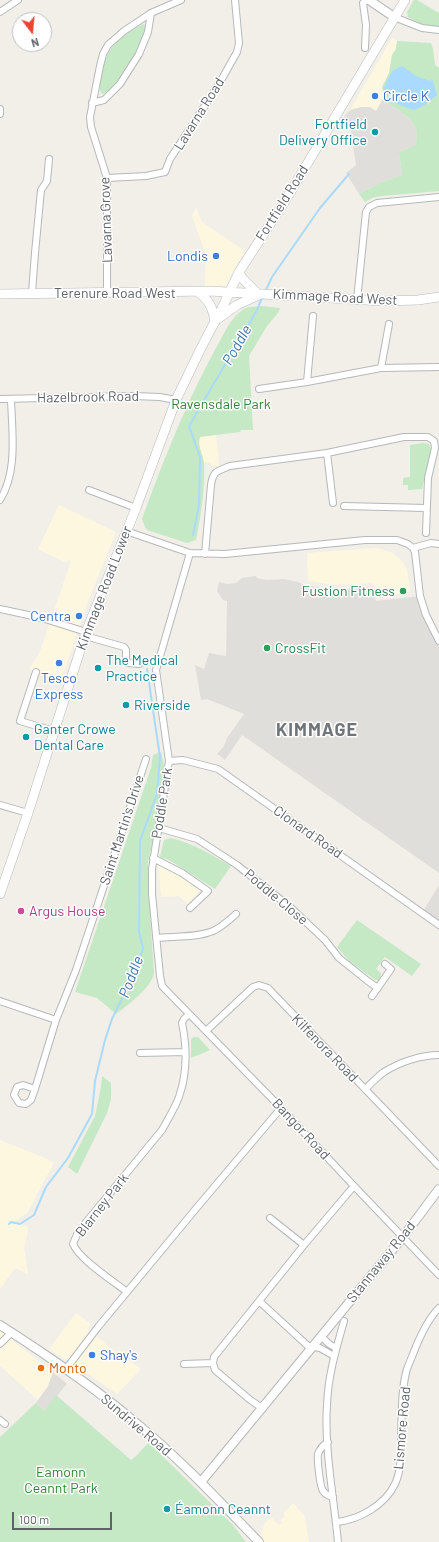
<!DOCTYPE html>
<html>
<head>
<meta charset="utf-8">
<style>
  body { margin:0 }
  #map { position:relative; width:439px; height:1542px; overflow:hidden; background:#f1efe8; font-family:Barlow,sans-serif }
  canvas { display:block }
  .north { position:absolute; left:12px; top:12px; width:40px; height:40px; box-sizing:border-box; background:#fff; border:1px solid #bfc1c3; border-radius:50%; rotate:164deg; font-size:11px; font-weight:700; line-height:16px; text-align:center; color:#5f6368 }
  .north::after { content:''; display:block; margin:auto; width:14px; height:18px; background:#ea4335; clip-path:polygon(50% 0,100% 100%,50% 72%,0 100%) }
  .scale { position:absolute; left:12px; top:1512px; width:100px; height:18px; box-sizing:border-box; border:2px solid #5f6368; border-top:0; padding-left:5px; font-size:12px; line-height:14px; white-space:nowrap; color:#5f6368; -webkit-text-stroke:3px #fff; paint-order:stroke }
</style>
</head>
<body>
<div id="map">
<canvas width="439" height="1542"></canvas>
<div class="north">N</div>
<div class="scale">100 m</div>
</div>
<script>
const ctx = document.querySelector('canvas').getContext('2d');
ctx.lineJoin = 'round';
function paint(path, color) {
  ctx.fillStyle = color;
  ctx.fill(path, 'evenodd');
}
function strokePath(path, color, width, dash) {
  ctx.strokeStyle = color;
  ctx.lineWidth = width;
  ctx.lineCap = dash ? 'butt' : 'round';
  ctx.setLineDash(dash || []);
  ctx.stroke(path);
}
function write(font, color, halo, rows, align = 'center') {
  ctx.font = font + ' Barlow,sans-serif';
  ctx.lineWidth = 3;
  ctx.setLineDash([]);
  ctx.textBaseline = 'middle';
  ctx.strokeStyle = halo;
  ctx.fillStyle = color;
  for (const [text, x, y, turn = 0] of rows) {
    ctx.save();
    ctx.translate(x, y);
    ctx.rotate((+turn || 0) * Math.PI / 180);
    ctx.textAlign = isNaN(turn) ? turn : align;
    if (halo) ctx.strokeText(text, 0, 0);
    ctx.fillText(text, 0, 0);
    ctx.restore();
  }
}
paint(new Path2D(`
  M392,38L397,41L396,49L392,55L389,73L382,87L384,97L376,111L361,107L350,110Z
  M196,208L202,222L245,251L225,286H205L206,255L192,216Z
  M216,434L219,466H211V462L204,463L198,442L200,436Z
  M59,505L116,532L87,604L62,678L46,672L44,674L29,669L39,654L71,561L68,560L67,563L38,549Z
  M377,548L393,553L402,561L407,570L410,589L407,593L378,596L376,587L371,583L336,585L309,581L308,579L307,553Z
  M158,864L190,882L200,890L188,904L179,896L161,897Z
  M0,1140L45,1158L54,1163L27,1213L12,1223L27,1226L28,1230L24,1248L28,1274L15,1268L0,1289Z
  M76,1313L91,1324L88,1329L107,1345L141,1369L117,1394L93,1377L49,1349Z
  M0,1325L12,1332L14,1342L53,1372L48,1386L38,1400L0,1366Z
  M293,1503L304,1515L309,1542H259L258,1541L265,1523L271,1517L279,1525L282,1523L280,1521L285,1516L283,1514Z`), '#fef7e0');
paint(new Path2D(`
  M384,97L387,103L400,111L412,121L417,131L416,145L399,152L402,175L380,183L359,194L346,173L356,165L351,131L341,120L350,110L361,107H370L376,111Z
  M256,576L257,578L266,580L284,579L298,582L304,585L339,590L369,587L376,601L420,596L439,641V873L242,735L225,760L217,754L224,746L227,738L244,714L207,699L201,700L195,665L204,669L209,653L226,656L227,601L223,600L217,591L219,582L227,584L236,583L242,578Z
  M439,885V925L422,913Z
  M53,1372L67,1384L44,1411L36,1403L48,1386Z`), '#e0deda');
paint(new Path2D(`
  M414,0H417L439,13V26H424L408,17L407,12Z
  M144,24L146,28C142,44 118,89 102,94C96,86 104,60 109,52C114,43 134,27 144,24Z
  M397,41L431,43L433,49L435,65L439,68V191L382,196L372,198L365,202L359,194L380,183L402,175L399,152L416,145L417,131L412,121L400,111L387,103L384,97L382,87L389,73L392,55L396,49Z
  M261,306L280,308L278,313L267,326L249,356L253,430H241L240,432L200,437C197,445 203,454 204,463C205,490 201,515 196,540L187,543L150,531L146,529L142,519C163,461 186,403 216,348C223,336 229,320 241,311C246,306 255,307 261,306Z
  M423,443L429,444L431,450L422,489L408,490V485H403V478L410,477V445Z
  M161,752L167,778L164,799L148,861V880L154,974C150,989 128,1005 116,1014L97,998L75,992L151,768L153,755Z
  M171,838C193,843 212,855 231,866L215,889L169,860L160,857L164,840Z
  M357,920L421,964L412,976L385,957L376,969L381,973L380,980H375L349,961L337,947Z
  M194,1037H198L210,1050L191,1058V1039Z
  M102,1076L111,1083V1099L107,1113L77,1174L68,1167L95,1116L101,1087Z
  M56,1395L131,1460C138,1456 142,1448 149,1443L233,1525L246,1542H0V1437L36,1403L44,1411Z`), '#c5e8c5');
paint(new Path2D(`
  M402,66L416,76L430,81L432,79L437,95L423,106L414,110C401,106 389,102 383,89L392,71Z`), '#aadaff');
strokePath(new Path2D(`
  M265,292L272,277L320,208L349,174
  M193,535L199,505L200,457L189,426L257,310L262,298
  M9,1224L11,1222L20,1224L34,1215L46,1187L68,1158L92,1114L95,1081L105,1040L112,1019L136,970L143,948L139,932L140,841L157,794L160,757L147,669`), '#aadaff', 2);
const minor = new Path2D(`
  M0,12L18,0
  M394,17L422,28L439,30
  M365,48L366,25L363,3L367,0
  M92,103L104,100L120,84L139,54L148,32L151,13
  M0,109V114
  M107,178L146,176L165,172L170,159L219,84L237,52L239,43L235,0
  M107,292V178L91,127L90,117L100,66L103,54L108,45L124,31L151,13L181,0
  M32,293L35,253L41,190L47,181L49,159
  M357,300L366,212L369,207L377,203L439,197
  M381,368L389,324
  M307,382L313,316
  M259,389L307,382L381,368L439,367
  M0,399L134,396L160,397L176,400
  M327,453L333,503
  M89,490L136,508
  M0,500C18,471 12,432 11,399
  M344,506L426,508
  M126,531L190,553L225,554L365,540H397L408,544L413,548L415,552L420,596L426,615L439,641
  M413,548L431,543L439,544
  M190,553L156,670L169,761L152,869V894L160,976L162,986L281,1108L354,1186L439,1275
  M205,554L211,485C213,471 217,471 230,466L327,453L404,437H428L434,441L435,448L428,478L426,533
  M0,609L42,618L86,632
  M85,636L124,647L126,650V660L128,663L139,664
  M36,672L20,721L54,731
  M169,761L183,760L218,769L439,925
  M0,805L28,813
  M159,828L197,839L237,865L290,907L325,940L339,958L369,982L378,988
  M153,858L182,873L208,891L190,908
  M156,938C174,936 196,938 213,931C222,927 229,920 236,914
  M372,996L391,969L385,964
  M0,1001L56,1020
  M206,1031L253,987L259,985L268,988L439,1166
  M140,1053L185,1052
  M23,1085L35,1089L31,1100L26,1104L19,1103L14,1095L17,1087Z
  M35,1089L56,1020L76,970L146,759
  M365,1089C371,1084 377,1077 384,1072C400,1062 421,1055 439,1055
  M270,1218L304,1245
  M127,1292C113,1281 79,1259 73,1244L78,1232L162,1130C168,1119 175,1108 179,1097C187,1074 187,1047 182,1023L184,1019L189,1014
  M259,1301L308,1346L320,1348L334,1356
  M321,1336L329,1344L336,1348
  M0,1344L12,1332
  M184,1364L213,1363
  M66,1369L98,1327L199,1205L281,1108
  M262,1408L249,1399L215,1370L213,1363L214,1357L304,1245L354,1186
  M0,1420L5,1424
  M328,1442C323,1445 320,1448 318,1454C317,1459 320,1487 323,1491C325,1494 329,1496 333,1497
  M336,1522C359,1520 385,1505 395,1484C402,1469 401,1451 401,1436C402,1415 401,1389 407,1369C410,1361 414,1352 417,1344C423,1331 429,1318 439,1308
  M338,1542C334,1499 324,1448 327,1405C328,1376 336,1349 344,1321`);
const tertiary = new Path2D(`
  M369,0L394,17
  M0,1325C47,1355 93,1386 135,1422C180,1459 219,1501 259,1542
  M201,1482L403,1237L439,1189`);
const secondary = new Path2D(`
  M239,272L242,278L258,294
  M198,292C209,300 213,308 215,322
  M0,294L210,291L383,301L418,300L439,297
  M219,318L237,305L259,295
  M0,894L28,813L86,632L136,508L176,400L200,350L224,304L239,272L285,201L405,0`);
strokePath(minor, '#b5b8bc', 8);
strokePath(tertiary, '#b5b8bc', 10);
strokePath(secondary, '#b6babf', 10);
strokePath(minor, '#fff', 6);
strokePath(tertiary, '#fff', 8);
strokePath(secondary, '#fff', 9);
for (const [x, y, r, color] of [
  [375,96,4,"#3f7fe0"],
  [375,132,4,"#0f9aa8"],
  [216,256,4,"#3f7fe0"],
  [403,591,4,"#2e9e5b"],
  [79,616,4,"#3f7fe0"],
  [267,648,4,"#2e9e5b"],
  [59,663,4,"#3f7fe0"],
  [98,668,4,"#0f9aa8"],
  [126,705,4,"#0f9aa8"],
  [26,737,4,"#0f9aa8"],
  [21,911,4,"#d1479c"],
  [92,1355,4,"#3f7fe0"],
  [41,1368,4,"#e8710a"],
  [167,1509,4,"#0f9aa8"]
]) {
  const dot = new Path2D();
  dot.arc(x, y, r, 0, 2 * Math.PI);
  ctx.fillStyle = color;
  ctx.fill(dot);
  strokePath(dot, '#fff', 1.5);
}
write('14px', '#366cbe', '#fff', [
  ["Circle K",383,96],
  ["Londis",208,256,"right"],
  ["Centra",71,616,"right"],
  ["Tesco",59,678,"center"],
  ["Express",59,694,"center"],
  ["Shay's",100,1355]
], 'left');
write('14px', '#5f6368', '#fff', [
  ["Lavarna Road",199,114,-58],
  ["Fortfield Road",282,203,-58],
  ["Lavarna Grove",106,220,-92],
  ["Terenure Road West",115,293],
  ["Kimmage Road West",335,297,3],
  ["Hazelbrook Road",88,397,-1],
  ["Kimmage Road Lower",104,588,-69],
  ["Poddle Park",162,803,-81],
  ["Saint Martin's Drive",122,830,-72],
  ["Clonard Road",308,832,35],
  ["Poddle Close",276,897,40],
  ["Kilfenora Road",325,1048,46],
  ["Bangor Road",301,1129,47],
  ["Blarney Park",102,1205,-52],
  ["Stannaway Road",381,1262,-51],
  ["Sundrive Road",136,1425,40],
  ["Lismore Road",402,1428,-85]
]);
write('14px', '#0d838f', '#fff', [
  ["Fortfield",367,124,"right"],
  ["Delivery Office",367,140,"right"],
  ["The Medical",106,660],
  ["Practice",106,676],
  ["Riverside",134,705],
  ["Ganter Crowe",34,729],
  ["Dental Care",34,745],
  ["Éamonn Ceannt",175,1509]
], 'left');
write('14px', '#348238', '#fff', [
  ["Ravensdale Park",221,404],
  ["Eamonn",61,1472],
  ["Ceannt Park",61,1488]
]);
write('14px', '#27864d', '#fff', [
  ["Fustion Fitness",395,591],
  ["CrossFit",275,648,"left"]
], 'right');
write('14px', '#b23c85', '#fff', [
  ["Argus House",29,911]
], 'left');
write('14px', '#c56008', '#fff', [
  ["Monto",49,1368]
], 'left');
write('italic 15px', '#4174aa', '#fff', [
  ["Poddle",237,345,-60],
  ["Poddle",131,977,-69]
]);
ctx.letterSpacing = '1px';
write('bold 18px', '#70757a', '#fff', [
  ["KIMMAGE",317,730]
]);
ctx.letterSpacing = '0px';
</script>
</body>
</html>
